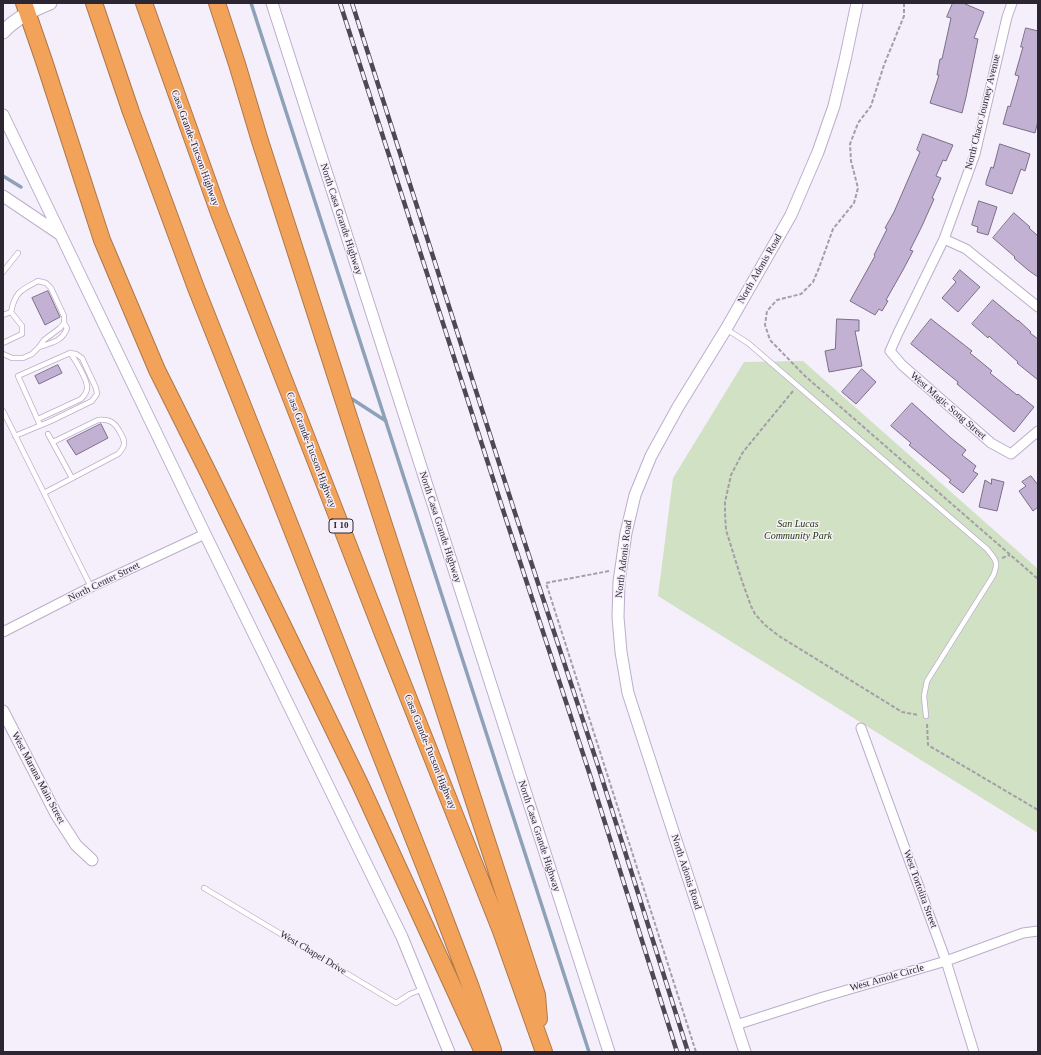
<!DOCTYPE html>
<html>
<head>
<meta charset="utf-8">
<style>
  body { margin:0 }
  #map { position:relative; width:1041px; height:1055px; overflow:hidden; background:#f5effb; font-family:"Times New Roman",serif }
  canvas { display:block }
  .frame { position:absolute; inset:0; border:4px solid #2c2632; pointer-events:none }
</style>
</head>
<body>
<div id="map">
<canvas width="1041" height="1055"></canvas>
<div class="frame"></div>
</div>
<script>
const ctx = document.querySelector('canvas').getContext('2d');
ctx.lineJoin = 'round';
function paint(path, color) {
  ctx.fillStyle = color;
  ctx.fill(path, 'evenodd');
}
function strokePath(path, color, width, dash) {
  ctx.strokeStyle = color;
  ctx.lineWidth = width;
  ctx.lineCap = dash ? 'butt' : 'round';
  ctx.setLineDash(dash || []);
  ctx.stroke(path);
}
function write(font, color, halo, rows, align = 'center') {
  ctx.font = font + ' "Times New Roman",serif';
  ctx.lineWidth = 3;
  ctx.setLineDash([]);
  ctx.textBaseline = 'middle';
  ctx.strokeStyle = halo;
  ctx.fillStyle = color;
  for (const [text, x, y, turn = 0] of rows) {
    ctx.save();
    ctx.translate(x, y);
    ctx.rotate((+turn || 0) * Math.PI / 180);
    ctx.textAlign = isNaN(turn) ? turn : align;
    if (halo) ctx.strokeText(text, 0, 0);
    ctx.fillText(text, 0, 0);
    ctx.restore();
  }
}
paint(new Path2D(`
  M803,361L1038,569V833L658,596L673,478L744,362Z`), '#d1e1c3');
strokePath(new Path2D(`
  M251,3L589,1052
  M3,176L21,187
  M352,399L386,421`), '#8da1b8', 3.5);
const building = new Path2D(`
  M953,3H963L984,12L974,38L978,39L966,97L962,113L930,103L939,75H937L940,59H942L951,18L947,17Z
  M1026,28L1038,31V121L1035,133L1003,124L1008,106L1010,107L1019,76L1015,75L1023,47H1021Z
  M923,134L953,145L946,161L943,160L936,176L941,178L932,198L934,199L922,226L910,250L913,251L903,270L886,300L888,301L882,311L879,309L875,315L850,301L875,256L874,255L887,229L885,228L894,212L920,152L917,150Z
  M1000,144L1030,154L1025,171L1021,169L1012,194L986,185V182L991,167L993,168Z
  M979,201L997,207L988,235L977,232L978,227L972,225Z
  M1014,213L1030,227L1029,228L1038,236V277L1028,270L1014,258L1015,257L993,238Z
  M960,270L980,287L958,312L942,298L956,282L953,279Z
  M48,291L60,317L45,325L32,298Z
  M993,300L1018,321V320L1031,332L1030,333L1038,339V380L1017,363L1018,362L989,336L988,338L972,324Z
  M837,319L859,320V331H855L862,366L829,372L825,351L835,349Z
  M931,319L972,351L970,353L992,371L990,373L1017,395L1018,394L1034,407L1014,432L957,384L958,382L911,344Z
  M58,365L62,373L39,384L35,376Z
  M862,369L876,382L856,404L842,392Z
  M912,403L951,438L966,450L962,455L976,466L973,471L978,474L963,493L949,482L951,480L909,445L911,443L891,426Z
  M101,424L108,438L76,455L67,441Z
  M1031,476L1038,485V507L1033,511L1019,491L1026,486L1022,482Z
  M992,479L1004,482L997,511L979,507L985,480L991,484Z`);
paint(building, '#c2b1d3');
strokePath(building, '#7b6e89', 1);
const service = new Path2D(`
  M3,272L18,253
  M3,315L11,312L22,326V334L3,343
  M726,329L748,343L987,549C996,560 999,562 993,576L927,681L924,696L926,716
  M39,347C51,343 63,341 67,328L64,323
  M3,354L12,358H23L32,354L39,347L44,340L60,328L64,323V316L51,288L46,283L38,281C21,290 15,292 11,312
  M3,411L91,587
  M38,419L81,399C84,396 87,393 87,388C88,381 75,359 70,353
  M48,434L72,478
  M15,436L51,421L92,401L97,394L96,388L82,358L76,354L70,353L18,376L40,425
  M44,493L118,454C125,447 126,442 121,434C115,422 110,419 98,420L53,442
  M204,888L396,1003L410,994L423,989`);
const minor = new Path2D(`
  M1012,3L1007,17L975,154L944,239L898,333L890,351L902,365L991,443L1011,454L1038,431
  M944,239L966,249L1038,307
  M3,632L91,587L205,534
  M861,728L946,961L974,1052
  M736,1025L823,997L946,961L1023,933L1038,931`);
const tertiary = new Path2D(`
  M272,3L609,1052
  M3,115L205,534L402,937L449,1052
  M3,196L61,235
  M3,711L56,814L76,845L92,860
  M745,1052L628,693L621,652L618,617L619,582L626,533L635,495L651,456L678,407L726,329L791,215L818,152L834,106L845,60L857,3`);
const secondary = new Path2D(`
  M3,32C16,18 32,10 50,3`);
const motorway = new Path2D(`
  M24,3L44,61L102,240L157,370L209,474L360,784L483,1052
  M94,3L131,112L196,288L266,464L435,893L470,985L493,1050
  M144,3L219,213L383,634L501,931L544,1052
  M217,3L237,64L260,141L354,433L537,995L539,1019`);
strokePath(service, '#bcadcb', 6);
strokePath(minor, '#bcadcb', 11);
strokePath(tertiary, '#bcadcb', 13);
strokePath(secondary, '#bcadcb', 15);
strokePath(motorway, '#ad774b', 18);
strokePath(new Path2D(`
  M904,3V16L884,65L871,106L858,123L850,144L851,161L858,188L854,203L833,229L819,268L813,282L801,294L777,300L767,311L765,325L770,340L805,376L1038,579
  M793,391L743,452L731,475L725,502V513L726,530L742,581L751,606L755,614L765,625L779,636L902,712L919,715
  M1002,558L1010,555
  M609,571L546,583L696,1052
  M927,724L928,745L1038,810`), '#a49eaa', 2, [4, 2]);
strokePath(service, '#fff', 4.5);
strokePath(minor, '#fff', 9);
strokePath(tertiary, '#fff', 11);
strokePath(secondary, '#fff', 13);
strokePath(motorway, '#f2a359', 16);
const rail = new Path2D(`
  M340,3L505,516L589,772L677,1052
  M352,3L515,513L599,769L688,1052`);
strokePath(rail, '#4e4854', 4.5);
strokePath(rail, '#f5effb', 3, [9]);
for (const [x, y, w] of [
  [341,526,24]
]) {
  const box = new Path2D();
  box.roundRect(x - w / 2, y - 7, w, 14, 3);
  ctx.fillStyle = '#f5effb';
  ctx.fill(box);
  strokePath(box, '#2c2632', 1);
}
write('bold 9px', '#2c2632', null, [
  ["I 10",341,526]
]);
write('10px', '#2c2632', '#f5effb', [
  ["North Chaco Journey Avenue",983,112,-76],
  ["Casa Grande-Tucson Highway",195,148,70],
  ["North Casa Grande Highway",341,219,72],
  ["North Adonis Road",760,269,-60],
  ["West Magic Song Street",948,406,41],
  ["Casa Grande-Tucson Highway",311,450,69],
  ["North Casa Grande Highway",440,527,72],
  ["North Adonis Road",624,559,-83],
  ["North Center Street",104,582,-26],
  ["Casa Grande-Tucson Highway",430,752,68],
  ["West Marana Main Street",38,778,62],
  ["North Casa Grande Highway",539,836,72],
  ["North Adonis Road",686,872,72],
  ["West Tortolita Street",920,889,70],
  ["West Chapel Drive",313,953,31],
  ["West Amole Circle",887,978,-16]
]);
write('italic 10px', '#233a05', '#f5effb', [
  ["San Lucas",798,524],
  ["Community Park",798,536]
]);
</script>
</body>
</html>
